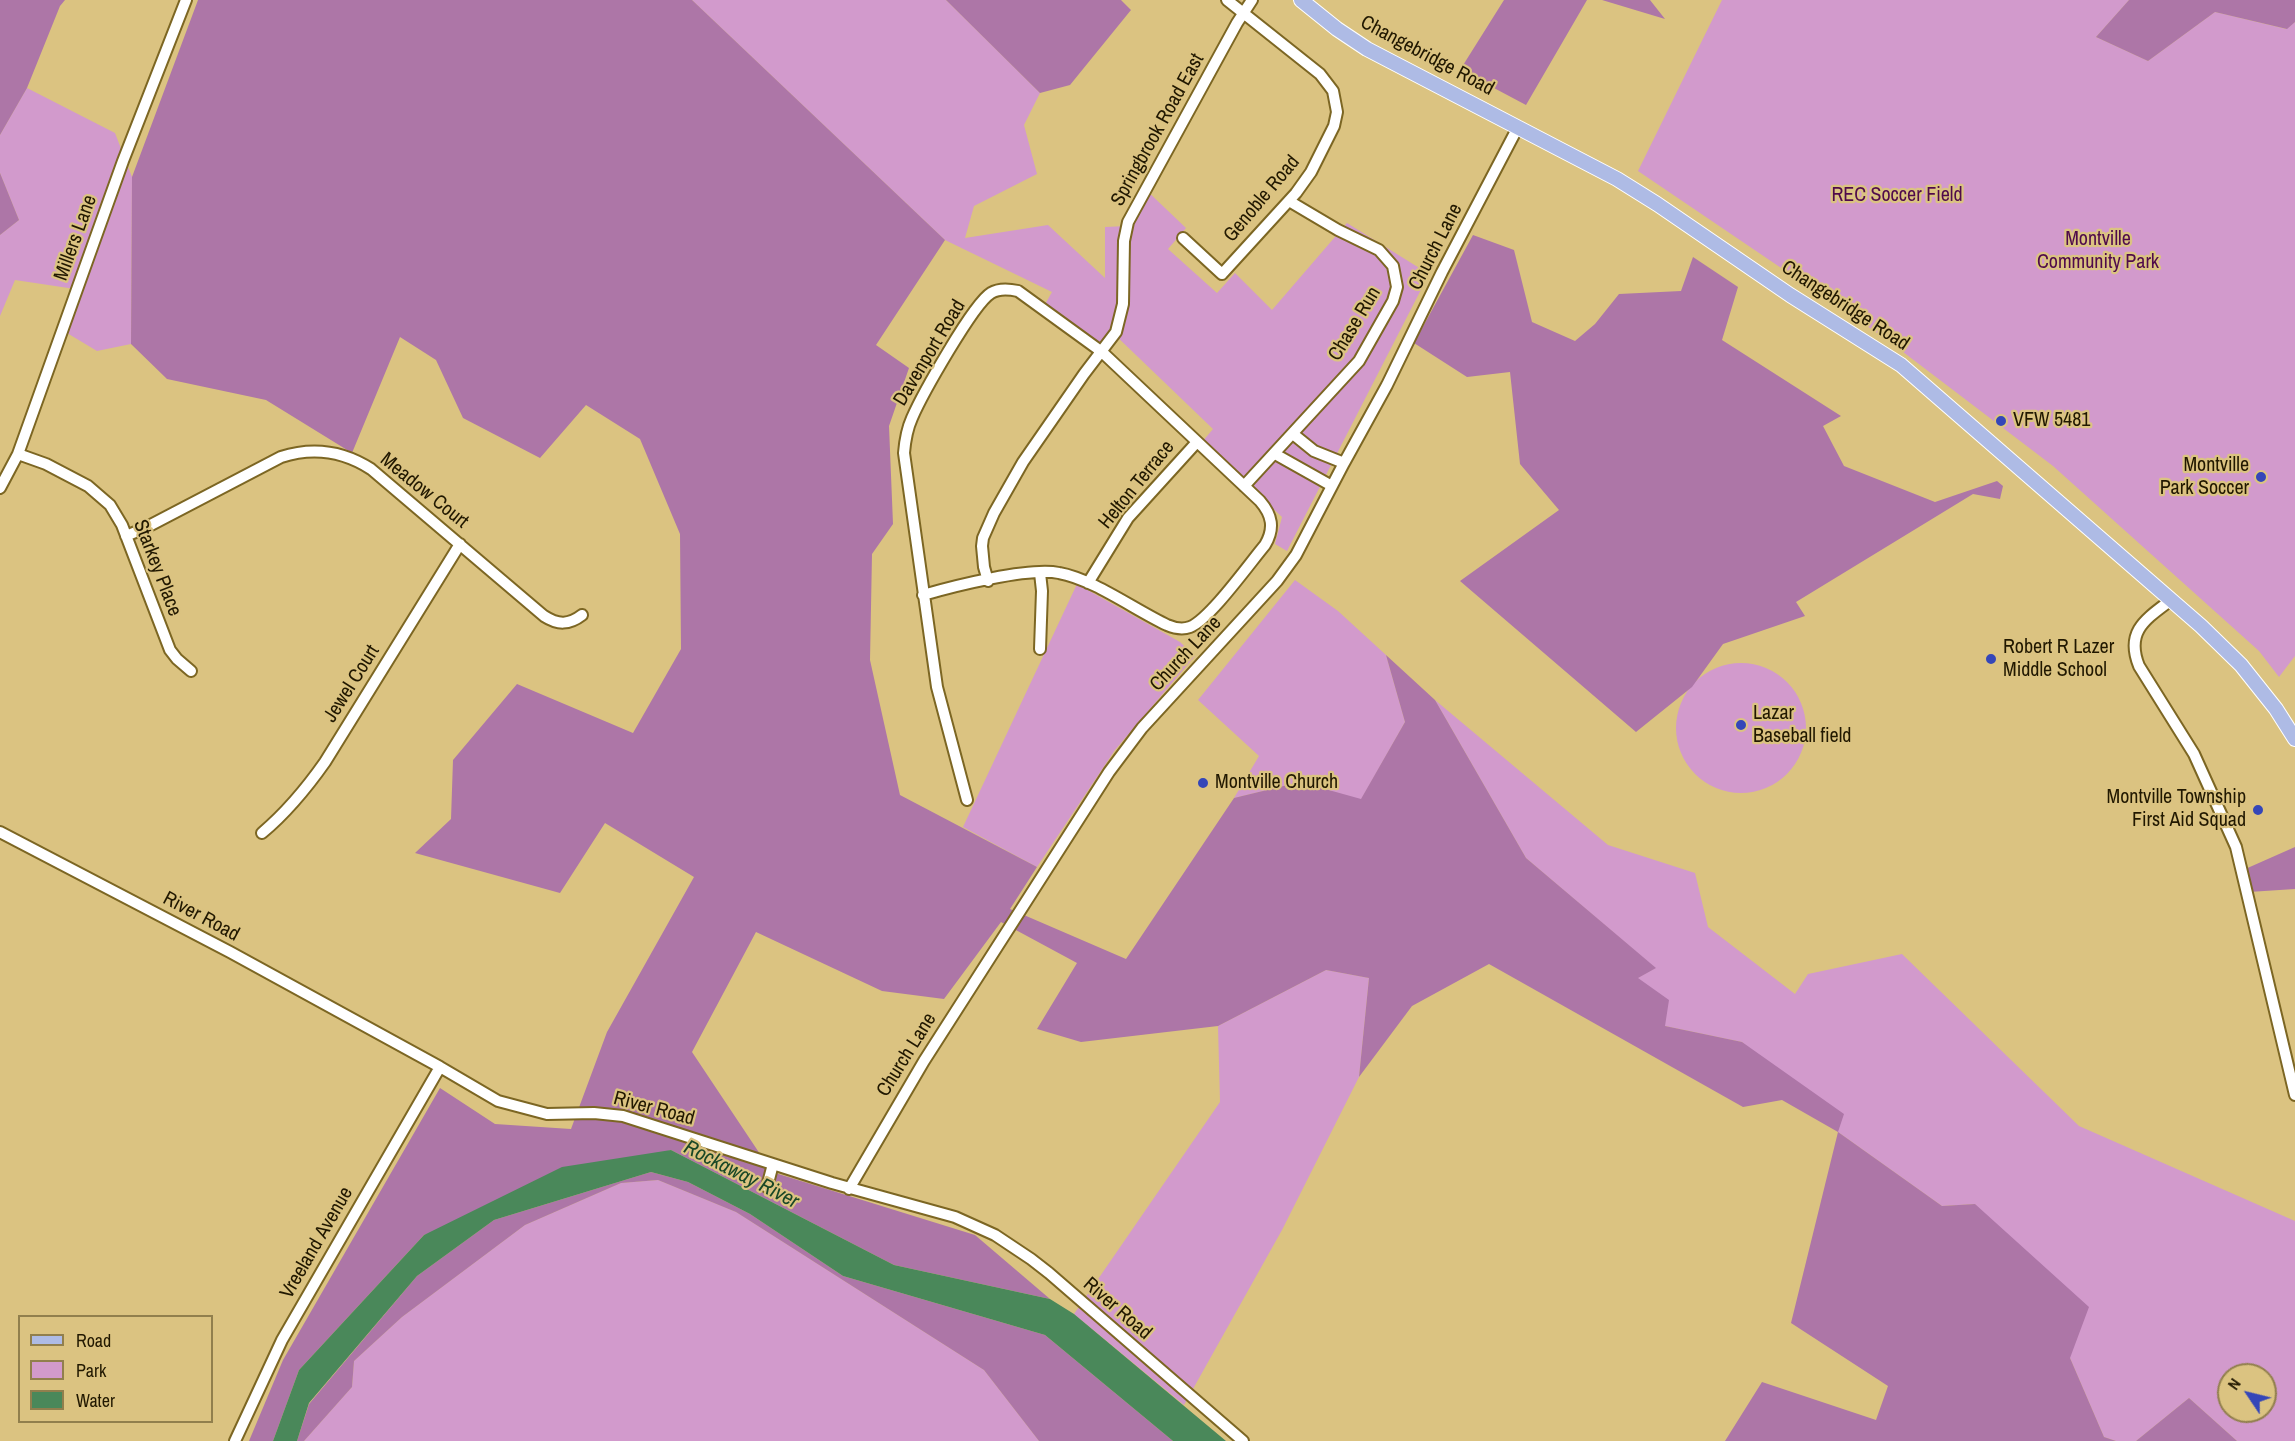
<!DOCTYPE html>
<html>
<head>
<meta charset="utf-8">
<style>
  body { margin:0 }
  #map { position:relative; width:2295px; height:1441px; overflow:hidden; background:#dbc381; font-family:"Archivo Narrow",sans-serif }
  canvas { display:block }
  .legend { position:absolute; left:18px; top:1315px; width:195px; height:108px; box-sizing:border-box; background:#dbc381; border:2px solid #917f4d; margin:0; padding:8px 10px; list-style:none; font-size:18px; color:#211800 }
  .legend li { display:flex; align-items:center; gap:12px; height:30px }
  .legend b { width:30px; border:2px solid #917f4d }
  .north { position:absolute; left:2217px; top:1363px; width:60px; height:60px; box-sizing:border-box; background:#dbc381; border:2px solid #917f4d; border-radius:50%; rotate:305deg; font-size:16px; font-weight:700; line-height:24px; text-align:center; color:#211800 }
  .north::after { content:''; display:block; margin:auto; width:21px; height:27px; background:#3446b8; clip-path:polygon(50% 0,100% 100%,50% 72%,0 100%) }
</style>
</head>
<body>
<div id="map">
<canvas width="2295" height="1441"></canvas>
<ul class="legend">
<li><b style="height:8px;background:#aebbe5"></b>Road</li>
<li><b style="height:16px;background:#d29acc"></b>Park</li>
<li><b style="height:16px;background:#4a885a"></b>Water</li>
</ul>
<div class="north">N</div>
</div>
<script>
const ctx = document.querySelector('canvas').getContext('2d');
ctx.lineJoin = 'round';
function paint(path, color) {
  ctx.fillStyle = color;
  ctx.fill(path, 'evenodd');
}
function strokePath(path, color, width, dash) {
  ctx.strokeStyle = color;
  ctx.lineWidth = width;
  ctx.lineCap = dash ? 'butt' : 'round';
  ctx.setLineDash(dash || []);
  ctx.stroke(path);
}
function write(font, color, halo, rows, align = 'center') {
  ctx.font = font + ' "Archivo Narrow",sans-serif';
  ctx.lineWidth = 4.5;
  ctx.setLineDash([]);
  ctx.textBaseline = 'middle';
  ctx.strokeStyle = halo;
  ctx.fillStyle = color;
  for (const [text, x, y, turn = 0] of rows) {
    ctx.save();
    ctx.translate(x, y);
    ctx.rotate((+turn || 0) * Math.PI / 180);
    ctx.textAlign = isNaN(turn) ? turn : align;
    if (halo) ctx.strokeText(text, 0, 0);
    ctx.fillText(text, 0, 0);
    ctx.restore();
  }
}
paint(new Path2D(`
  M692,0H946L1040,93L1024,125L1037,174L974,206L965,238L1048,225L1105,278V227L1127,226L1143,187L1186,228L1168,249L1217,293L1235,273L1272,310L1347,223L1429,274L1287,551L1275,544L1282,517L1202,442L1213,429L1112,332L1098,350L1044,306L1052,292L945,240Z
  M1722,0H2129L2096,37L2148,61L2215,12L2286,29L2295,22V656L2279,677L2259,651L2053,466L1886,339L1638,171Z
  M27,88L115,133L132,177L131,344L97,351L62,330L75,289L15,280L0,316V235L19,220L0,173V135Z
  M1295,580L1338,611L1386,655L1405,722L1361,800L1300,782L1234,798L1259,756L1198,700Z
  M1077,584L1180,642L1195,656L1115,750L1037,867L963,827Z
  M1676 728a65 65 0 1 1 130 0a65 65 0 1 1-130 0Z
  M1435,700L1608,845L1695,873L1708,927L1795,994L1808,974L1902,954L2079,1126L2295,1221V1441H2237L2189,1398L2136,1441H2116L2104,1437L2070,1358L1975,1204L1942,1206L1838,1132L1742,1042L1665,1026L1637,978L1655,968L1526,858ZM2229,1375H2265V1411H2229Z
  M1326,970L1369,978L1359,1077L1282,1230L1184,1405L1074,1314L1220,1102L1218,1026Z
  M658,1180L736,1212L984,1370L1039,1441H304L352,1387L354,1361L402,1317L525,1225L621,1183Z`), '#d29acc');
paint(new Path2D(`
  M0,0H65L60,6L27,88L0,135Z
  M198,0H692L945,240L876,345L909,368L889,426L893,524L872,554L870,660L900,795L1037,867L1010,909L1126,959L1234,798L1300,782L1361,799L1405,722L1386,655L1435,700L1526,858L1656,968L1638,978L1669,1000L1665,1026L1742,1042L1844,1114L1838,1132L1942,1206L1975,1204L2089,1307L2070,1358L2104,1437L2116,1441H1725L1762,1382L1876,1420L1888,1386L1791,1323L1838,1132L1782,1100L1743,1107L1489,964L1412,1006L1359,1077L1369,978L1326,970L1218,1026L1081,1042L1037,1029L1077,963L1001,922L944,999L882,991L756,932L692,1052L772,1172L975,1235L1050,1299L894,1265L671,1150L424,1235L299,1370L273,1441H249L283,1360L440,1088L495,1124L571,1129L607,1032L694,877L605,823L560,893L415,853L451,819L453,760L517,684L633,733L681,649L680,534L640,439L586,405L540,458L463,418L436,360L400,337L352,453L266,400L167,379L131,344L132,177Z
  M946,0H1121L1131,10L1070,85L1040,93Z
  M1504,0H1587L1526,105L1460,70Z
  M1602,0H1650L1665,19Z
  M2129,0H2295V22L2287,29L2215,12L2148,61L2096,37Z
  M0,173L19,220L0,235Z
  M1473,235L1514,250L1532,322L1575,341L1595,324L1619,294L1681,291L1693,257L1738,287L1722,340L1841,416L1823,426L1844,466L1935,502L1997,481L2003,486L2000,499L1973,494L1796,602L1805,616L1723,644L1692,687L1636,732L1460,581L1559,510L1520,464L1510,372L1467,377L1414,343Z
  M2295,847V889L2249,892L2243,870Z
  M651,1172L688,1182L750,1214L843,1276L1045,1335L1173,1441H1039L984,1370L736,1212L658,1180L621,1183L525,1225L402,1317L354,1361L352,1387L304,1441H297L309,1404L417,1276L494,1220Z
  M2189,1398L2237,1441H2136Z`), '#ad76a7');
paint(new Path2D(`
  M671,1150L894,1265L1050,1299L1074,1314L1226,1441H1173L1045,1335L843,1276L750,1214L688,1182L651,1172L494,1220L417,1276L309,1403L297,1441H273L299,1370L424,1235L562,1167Z`), '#4a885a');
const minor = new Path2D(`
  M1183,238L1222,274L1296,193L1311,172L1334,126L1337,112L1333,91L1320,74L1227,0
  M1293,434L1314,451L1344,463
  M18,454L46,464L88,486L110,505L122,525L170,650L177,659L191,671
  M1275,454L1332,486
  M1244,486L1359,361L1393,301L1397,287L1393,266L1379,250L1338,230L1289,201
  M0,488L18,454L123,161L186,0
  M126,536L145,528L281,457C312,447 343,451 371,469L544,616C558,625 569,625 582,615
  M988,581L984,567L982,546L983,538L994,513L1023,462L1084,374L1116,332L1123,304L1124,241L1128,222L1237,23L1252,0
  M1088,583L1128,518L1197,442
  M923,595C954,586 1029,567 1059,573C1093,579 1135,610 1167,625C1174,628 1182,630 1190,627C1210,619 1249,564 1265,545C1275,528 1272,515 1260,501L1102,352L1018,291C1009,289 999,288 991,293C973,304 922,395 912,418C907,429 905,441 904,453L937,687L967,800
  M2171,600C2146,619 2125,631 2139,666L2194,754L2236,847L2295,1095
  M1040,649L1042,591L1040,573
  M0,832L230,952L440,1067L498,1101L547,1114L594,1113L623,1116L832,1183L955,1217L995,1235L1031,1259L1049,1273L1243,1441
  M262,833C287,812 306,789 325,762L460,544
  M767,1187L773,1164
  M849,1189L924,1061L1109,772L1142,728L1277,581L1296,555L1344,463L1387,385L1442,272L1518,127
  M235,1441L282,1340L440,1067`);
const major = new Path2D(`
  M1301,0L1337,29L1367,49L1617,179L1657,204L1790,295L1901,365L2201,626L2241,665L2276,709L2295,739`);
strokePath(minor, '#7c6623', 14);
strokePath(major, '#fff', 16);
strokePath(minor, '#fff', 10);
strokePath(major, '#aebbe5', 14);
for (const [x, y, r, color] of [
  [2001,421,6,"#3446b8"],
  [2261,477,6,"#3446b8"],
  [1991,659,6,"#3446b8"],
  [1741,725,6,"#3446b8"],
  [1203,783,6,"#3446b8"],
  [2258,810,6,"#3446b8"]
]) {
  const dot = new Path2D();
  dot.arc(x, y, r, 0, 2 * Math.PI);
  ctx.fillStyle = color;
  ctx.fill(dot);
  strokePath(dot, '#dbc381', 2);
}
write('20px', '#211800', '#dbc381', [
  ["Changebridge Road",1427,56,28],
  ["Springbrook Road East",1158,130,-61],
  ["Genoble Road",1262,199,-50],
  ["Millers Lane",76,238,-70],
  ["Church Lane",1436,247,-63],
  ["Changebridge Road",1845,306,33],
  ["Chase Run",1355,324,-59],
  ["Davenport Road",930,353,-59],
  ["Helton Terrace",1137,485,-51],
  ["Meadow Court",424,491,39],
  ["Starkey Place",157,568,69],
  ["Church Lane",1186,654,-47],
  ["Jewel Court",352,684,-58],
  ["River Road",201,917,28],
  ["Church Lane",907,1055,-58],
  ["River Road",654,1109,15],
  ["Vreeland Avenue",317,1243,-60],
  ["River Road",1117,1309,41]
]);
write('20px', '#4f0a4b', '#dbc381', [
  ["REC Soccer Field",1897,196],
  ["Montville",2098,240],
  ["Community Park",2098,263]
]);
write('20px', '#211800', '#dbc381', [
  ["VFW 5481",2013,421],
  ["Montville",2249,466,"right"],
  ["Park Soccer",2249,489,"right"],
  ["Robert R Lazer",2003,648],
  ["Middle School",2003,671],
  ["Lazar",1753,714],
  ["Baseball field",1753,737],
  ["Montville Church",1215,783],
  ["Montville Township",2246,798,"right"],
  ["First Aid Squad",2246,821,"right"]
], 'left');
write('italic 21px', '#194726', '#dbc381', [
  ["Rockaway River",741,1175,27]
]);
</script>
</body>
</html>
